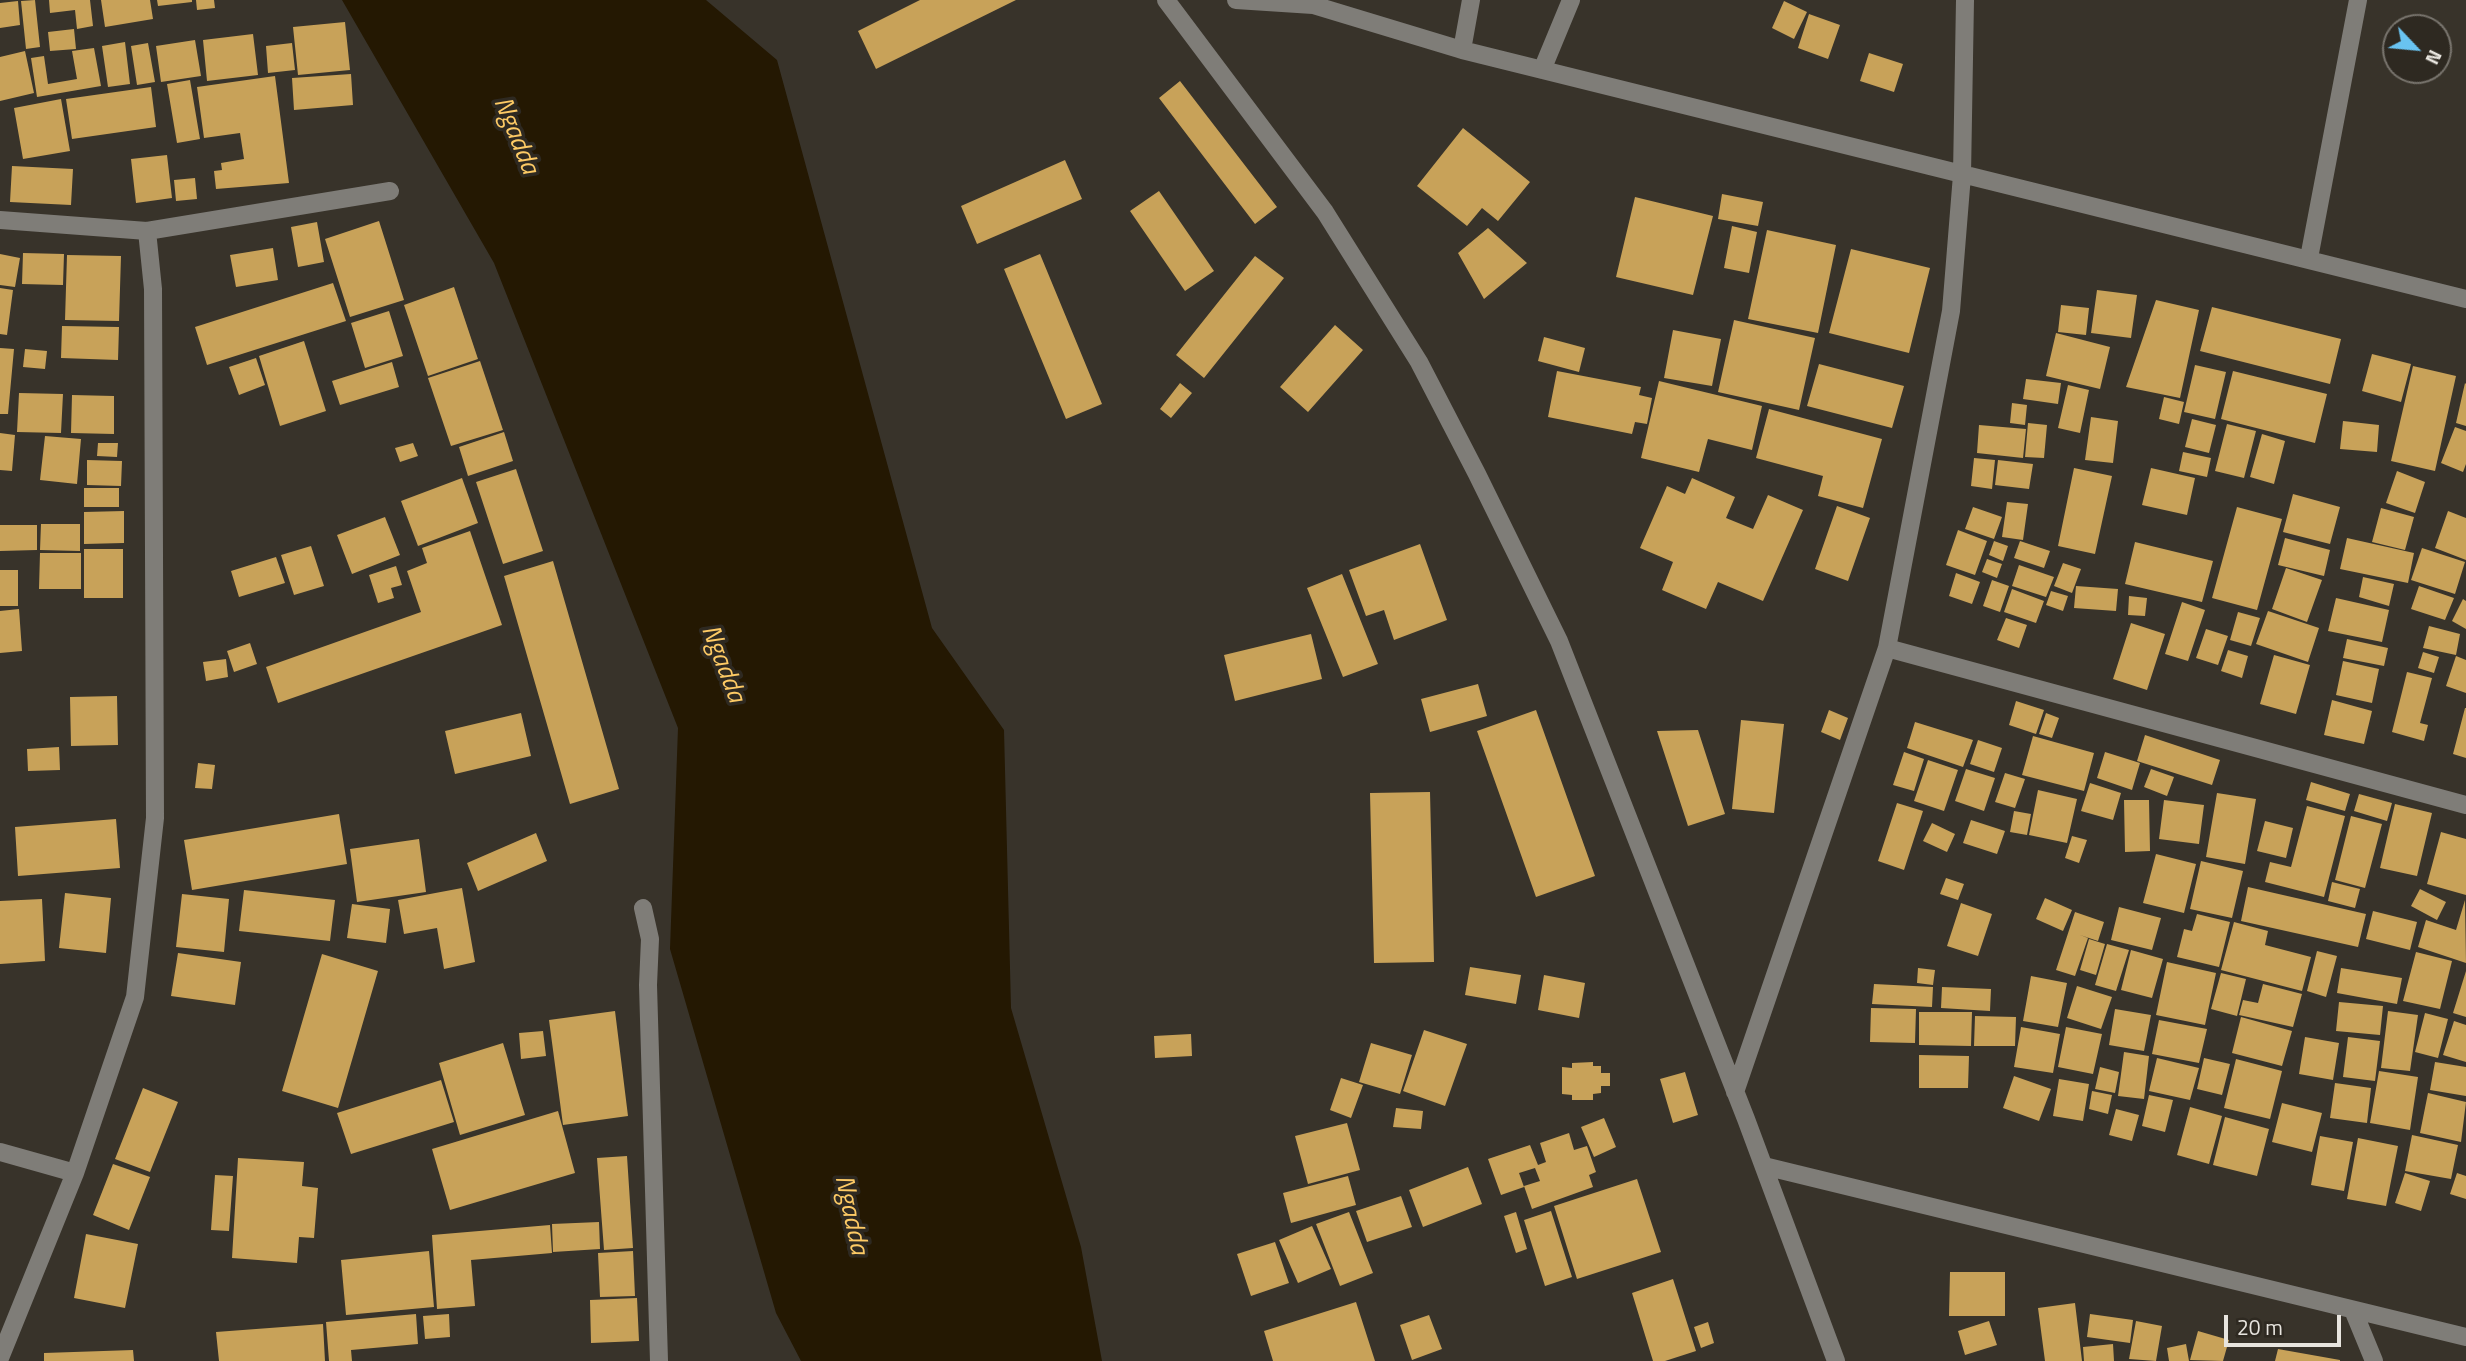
<!DOCTYPE html>
<html>
<head>
<meta charset="utf-8">
<style>
  body { margin:0 }
  #map { position:relative; width:2466px; height:1361px; overflow:hidden; background:#38332a; font-family:"Titillium Web",sans-serif }
  canvas { display:block }
  .north { position:absolute; left:2382px; top:14px; width:70px; height:70px; box-sizing:border-box; background:#2e2921; border:2px solid #78746d; border-radius:50%; rotate:116deg; font-size:19px; font-weight:700; line-height:28px; text-align:center; color:#e8e5df }
  .north::after { content:''; display:block; margin:auto; width:24px; height:32px; background:#69c3f1; clip-path:polygon(50% 0,100% 100%,50% 72%,0 100%) }
  .scale { position:absolute; left:2224px; top:1315px; width:117px; height:32px; box-sizing:border-box; border:4px solid #e8e5df; border-top:0; padding-left:9px; font-size:21px; line-height:24px; white-space:nowrap; color:#e8e5df; -webkit-text-stroke:5px #2e2921; paint-order:stroke }
</style>
</head>
<body>
<div id="map">
<canvas width="2466" height="1361"></canvas>
<div class="north">N</div>
<div class="scale">20 m</div>
</div>
<script>
const ctx = document.querySelector('canvas').getContext('2d');
ctx.lineJoin = 'round';
function paint(path, color) {
  ctx.fillStyle = color;
  ctx.fill(path, 'evenodd');
}
function strokePath(path, color, width, dash) {
  ctx.strokeStyle = color;
  ctx.lineWidth = width;
  ctx.lineCap = dash ? 'butt' : 'round';
  ctx.setLineDash(dash || []);
  ctx.stroke(path);
}
function write(font, color, halo, rows, align = 'center') {
  ctx.font = font + ' "Titillium Web",sans-serif';
  ctx.lineWidth = 7;
  ctx.setLineDash([]);
  ctx.textBaseline = 'middle';
  ctx.strokeStyle = halo;
  ctx.fillStyle = color;
  for (const [text, x, y, turn = 0] of rows) {
    ctx.save();
    ctx.translate(x, y);
    ctx.rotate((+turn || 0) * Math.PI / 180);
    ctx.textAlign = isNaN(turn) ? turn : align;
    if (halo) ctx.strokeText(text, 0, 0);
    ctx.fillText(text, 0, 0);
    ctx.restore();
  }
}
paint(new Path2D(`
  M342,0H706L777,60L932,628L1004,730L1011,1008L1081,1247L1102,1361H801L776,1313L670,949L678,728L494,263Z`), '#241802');
paint(new Path2D(`
  M35,0L40,47L26,49L21,1Z
  M49,0H90L93,26L77,29L75,10L50,13Z
  M101,0H150L153,19L105,27Z
  M157,0H192V2L158,6Z
  M196,0H214L215,8L197,10Z
  M920,0H1016L876,69L858,31Z
  M18,1L20,25L0,28V3Z
  M1784,1L1807,12L1794,39L1772,28Z
  M1809,14L1840,25L1828,59L1798,48Z
  M345,22L350,70L298,75L293,27Z
  M74,29L76,49L50,51L48,32Z
  M253,34L258,75L207,81L203,40Z
  M195,40L201,76L161,82L156,46Z
  M125,42L130,84L108,87L102,46Z
  M148,43L155,82L137,85L131,46Z
  M292,43L295,70L268,73L266,46Z
  M94,48L101,86L37,97L31,58L44,56L48,84L77,79L72,51Z
  M25,51L34,93L0,101V57Z
  M1869,53L1903,64L1894,92L1860,81Z
  M351,74L353,105L294,110L292,78Z
  M275,76L289,183L216,189L214,171L222,170L221,163L244,159L240,133L204,138L197,87Z
  M190,80L200,139L177,143L167,84Z
  M1180,81L1277,207L1255,224L1159,98Z
  M151,87L156,127L72,139L66,99Z
  M61,99L70,151L23,159L14,108Z
  M1463,128L1530,182L1498,221L1482,208L1467,226L1417,186Z
  M167,155L172,198L136,203L131,159Z
  M1065,160L1082,199L977,244L961,206Z
  M12,166L73,169L71,205L10,202Z
  M195,178L197,199L176,201L174,180Z
  M1159,191L1214,271L1185,291L1130,211Z
  M1722,194L1763,202L1758,226L1718,219Z
  M1635,197L1713,216L1693,295L1616,277Z
  M379,221L404,300L350,317L325,239Z
  M317,222L324,262L298,267L291,227Z
  M1732,226L1757,232L1749,273L1724,268Z
  M1488,228L1527,263L1484,299L1458,253Z
  M1767,230L1836,245L1818,333L1748,319Z
  M273,248L278,280L236,287L230,255Z
  M1851,249L1930,268L1909,353L1829,333Z
  M23,253L64,254L63,285L22,284Z
  M0,254L20,258L15,287L0,285Z
  M1040,254L1102,404L1066,419L1004,269Z
  M67,255L121,256L119,321L65,320Z
  M1255,256L1284,278L1204,378L1176,355Z
  M333,283L346,321L207,365L195,327Z
  M454,287L478,359L428,376L404,305Z
  M0,288L13,290L7,335L0,334Z
  M2097,290L2137,295L2131,338L2091,333Z
  M2156,300L2199,310L2180,398L2126,387Z
  M2061,305L2089,308L2086,335L2058,332Z
  M2212,307L2341,339L2330,384L2200,351Z
  M389,311L403,356L365,368L351,323Z
  M1734,320L1815,338L1799,410L1718,392Z
  M1335,325L1363,350L1308,412L1280,387Z
  M62,326L119,327L118,360L61,358Z
  M1673,330L1721,339L1712,386L1664,378Z
  M2056,333L2110,347L2100,389L2046,376Z
  M1544,337L1585,348L1579,372L1538,361Z
  M304,341L326,411L280,426L259,356Z
  M0,348L14,349L8,414H0Z
  M25,349L47,351L45,369L23,367Z
  M2372,354L2411,364L2401,402L2362,391Z
  M256,358L265,385L239,395L229,367Z
  M480,361L503,430L451,446L428,378Z
  M392,362L399,387L340,405L332,381Z
  M1819,364L1904,386L1892,428L1807,406Z
  M2195,365L2226,372L2215,419L2184,412Z
  M2413,366L2456,376L2435,471L2391,461Z
  M1557,371L1641,387L1639,395L1652,398L1647,424L1635,422L1632,434L1548,417Z
  M2233,371L2327,394L2315,443L2221,419Z
  M2026,379L2061,383L2058,404L2023,399Z
  M1659,381L1762,406L1752,450L1708,439L1699,472L1641,458Z
  M1180,383L1192,393L1171,418L1160,409Z
  M2465,383L2466,384V426L2456,423Z
  M2068,385L2089,390L2080,433L2058,428Z
  M19,393L63,394L61,433L17,432Z
  M72,395L114,396V434L71,433Z
  M2164,397L2184,402L2179,424L2159,419Z
  M2012,403L2027,405L2025,425L2010,423Z
  M1769,409L1882,439L1863,508L1818,496L1823,476L1756,458Z
  M2091,417L2118,421L2113,463L2085,460Z
  M2192,419L2216,425L2209,453L2185,447Z
  M2343,421L2379,425L2377,452L2340,449Z
  M2028,423L2047,425L2044,458L2025,457Z
  M2227,424L2256,431L2244,478L2215,471Z
  M1979,425L2026,429L2023,458L1977,453Z
  M2455,427L2466,431V464L2463,472L2441,463Z
  M504,432L513,461L468,476L459,447Z
  M0,433L15,435L12,471L0,470Z
  M2262,434L2285,441L2274,484L2250,477Z
  M45,436L81,439L77,484L40,480Z
  M98,443H118L117,457L97,456Z
  M413,443L418,456L400,462L395,448Z
  M2183,452L2211,458L2207,477L2179,471Z
  M1974,458L1995,460L1992,489L1971,486Z
  M87,460L122,461L121,486L87,485Z
  M1998,460L2033,464L2029,489L1995,485Z
  M2074,468L2112,476L2095,554L2058,546Z
  M2151,468L2195,478L2187,515L2142,505Z
  M516,469L543,551L503,564L476,482Z
  M2397,471L2425,482L2415,513L2386,503Z
  M462,478L478,523L418,546L401,501Z
  M1692,478L1735,497L1726,518L1753,529L1768,495L1803,510L1763,601L1718,582L1706,609L1662,590L1673,562L1640,548L1667,486L1685,494Z
  M84,488H119V507H84Z
  M2293,494L2340,507L2330,544L2283,532Z
  M2007,502L2028,504L2023,540L2002,537Z
  M1837,506L1870,518L1848,581L1815,569Z
  M1973,507L2002,517L1994,539L1965,529Z
  M2237,507L2282,519L2257,610L2212,598Z
  M2381,508L2414,517L2405,550L2372,542Z
  M124,511V543L84,544V512Z
  M2448,511L2466,518V560L2435,548Z
  M385,517L400,555L352,574L337,535Z
  M41,524H80V551L40,550Z
  M0,525H37V550L0,551Z
  M1958,530L1987,541L1975,575L1946,565Z
  M470,531L502,625L278,703L266,667L421,612L407,571L427,563L422,548Z
  M2285,538L2330,550L2324,576L2278,565Z
  M2347,538L2414,553L2408,583L2340,569Z
  M1994,541L2008,546L2003,561L1989,555Z
  M2020,541L2050,551L2044,568L2014,558Z
  M2135,542L2213,561L2202,602L2125,584Z
  M1420,544L1447,620L1394,640L1384,610L1366,616L1349,570Z
  M311,546L324,586L294,595L281,555Z
  M2422,548L2465,562L2455,594L2411,580Z
  M84,549H123V598H84Z
  M40,553H81V589H39Z
  M276,557L285,583L239,597L231,571Z
  M1987,559L2002,564L1997,578L1982,572Z
  M553,561L619,789L570,804L504,576Z
  M2063,563L2081,569L2072,593L2054,586Z
  M2019,565L2054,577L2046,597L2012,586Z
  M396,566L402,585L391,588L394,598L378,603L369,575Z
  M2286,568L2322,580L2307,622L2272,609Z
  M0,570H18V606H0Z
  M1956,573L1980,582L1972,604L1949,596Z
  M1342,574L1378,664L1343,677L1307,588Z
  M2363,577L2394,584L2389,606L2359,597Z
  M1992,580L2009,586L2000,612L1983,606Z
  M2076,586L2118,589L2116,611L2074,608Z
  M2419,586L2454,598L2445,620L2411,609Z
  M2012,589L2044,601L2036,623L2004,612Z
  M2051,591L2068,596L2063,611L2046,605Z
  M2129,596L2147,598L2145,616L2128,615Z
  M2336,598L2389,610L2382,642L2328,631Z
  M2463,599L2466,601V629L2452,621Z
  M2182,602L2205,610L2188,661L2165,654Z
  M19,609L22,651L0,653V611Z
  M2268,611L2319,628L2308,662L2256,644Z
  M2238,612L2260,618L2251,646L2230,640Z
  M2006,618L2027,625L2019,648L1997,640Z
  M2131,623L2165,634L2147,690L2113,679Z
  M2429,626L2460,634L2456,655L2423,648Z
  M2206,629L2228,636L2218,665L2196,658Z
  M1311,634L1322,679L1235,701L1224,655Z
  M2347,639L2388,648L2384,666L2343,658Z
  M250,643L257,664L234,672L227,651Z
  M2228,650L2248,656L2242,678L2221,671Z
  M2423,652L2439,657L2434,673L2418,668Z
  M2274,655L2310,665L2296,714L2260,704Z
  M2456,656L2466,660V693L2446,686Z
  M226,659L228,677L206,681L203,662Z
  M2343,661L2379,669L2372,703L2336,695Z
  M2407,672L2432,678L2420,723L2428,725L2424,741L2392,732Z
  M1478,684L1487,716L1430,732L1421,699Z
  M117,696L118,745L71,746L70,697Z
  M2332,700L2372,711L2364,744L2324,735Z
  M2016,701L2044,710L2036,734L2009,725Z
  M2465,708H2466V758L2453,754Z
  M1536,710L1595,876L1536,897L1477,731Z
  M1829,710L1848,718L1840,740L1821,732Z
  M521,713L531,756L455,774L445,731Z
  M2046,713L2059,718L2052,738L2039,734Z
  M1741,720L1784,724L1774,813L1732,809Z
  M1915,722L1973,740L1963,767L1907,748Z
  M1698,730L1725,814L1688,826L1657,731Z
  M2145,735L2220,760L2212,785L2137,761Z
  M2033,736L2094,753L2084,791L2022,775Z
  M1978,740L2002,748L1994,772L1970,764Z
  M59,747L60,770L28,771L27,749Z
  M1904,752L1924,759L1914,791L1893,785Z
  M2105,752L2140,763L2132,790L2097,778Z
  M1928,760L1958,770L1944,811L1914,801Z
  M198,763L215,765L212,789L195,788Z
  M1966,769L1995,778L1984,811L1955,801Z
  M2151,769L2174,777L2167,796L2144,787Z
  M2005,773L2025,779L2015,808L1995,802Z
  M2311,782L2350,794L2345,811L2306,800Z
  M2090,783L2121,793L2113,820L2081,811Z
  M2038,790L2077,799L2067,843L2029,835Z
  M1430,792L1434,962L1374,963L1370,793Z
  M2217,793L2256,799L2245,864L2206,857Z
  M2359,794L2392,803L2387,821L2354,811Z
  M2124,800H2149L2150,851L2125,852Z
  M2164,800L2204,805L2199,844L2159,839Z
  M1897,803L1923,811L1904,870L1878,861Z
  M2395,804L2432,813L2417,876L2380,868Z
  M2307,806L2345,816L2324,897L2265,882L2270,862L2291,867Z
  M2014,811L2031,814L2027,835L2010,832Z
  M339,814L347,864L192,890L184,840Z
  M2351,816L2382,824L2365,888L2335,880Z
  M116,819L120,868L18,876L15,827Z
  M1971,820L2005,831L1997,854L1963,843Z
  M2265,821L2293,828L2286,858L2257,851Z
  M1932,823L1955,834L1947,852L1923,841Z
  M2441,832L2466,839V895L2427,884Z
  M536,833L547,861L478,891L467,863Z
  M2072,836L2087,840L2079,863L2065,858Z
  M419,839L426,892L357,902L350,849Z
  M2156,854L2196,864L2184,913L2143,903Z
  M2201,861L2243,871L2232,918L2190,909Z
  M1946,878L1964,884L1958,900L1940,894Z
  M2332,882L2360,889L2355,908L2328,901Z
  M2248,887L2366,914L2358,947L2241,921Z
  M462,888L475,962L444,969L437,928L404,934L398,900Z
  M2420,889L2446,902L2437,920L2411,906Z
  M244,890L335,900L330,941L239,931Z
  M65,893L111,898L106,953L59,948Z
  M182,894L229,899L224,952L176,947Z
  M2045,898L2072,910L2063,931L2036,919Z
  M42,899L45,961L0,964V901Z
  M2465,900L2466,963L2418,947L2426,920L2456,930Z
  M1961,903L1992,914L1978,956L1947,946Z
  M352,904L390,909L386,943L347,938Z
  M2119,907L2161,918L2152,950L2111,940Z
  M2373,911L2417,922L2410,950L2366,939Z
  M2075,912L2104,922L2098,941L2080,935L2088,938L2075,976L2056,970Z
  M2197,914L2230,922L2219,967L2177,957L2184,929L2192,931Z
  M2234,922L2268,931L2265,945L2311,957L2302,991L2221,970Z
  M2089,939L2105,944L2096,975L2080,970Z
  M2107,944L2129,950L2116,991L2095,985Z
  M2131,950L2163,959L2152,998L2121,990Z
  M2317,951L2337,956L2326,997L2307,991Z
  M2416,952L2452,961L2440,1009L2403,1001Z
  M178,953L241,962L235,1005L171,996Z
  M322,954L378,971L338,1108L282,1091Z
  M2167,962L2216,973L2205,1025L2156,1015Z
  M1470,967L1521,975L1516,1004L1465,995Z
  M1918,968L1935,970L1933,985L1917,983Z
  M2341,968L2402,978L2397,1004L2337,993Z
  M2466,971V1017L2453,1013Z
  M2221,973L2246,979L2237,1016L2211,1009Z
  M1544,975L1585,983L1579,1018L1538,1010Z
  M2031,976L2067,983L2058,1027L2023,1021Z
  M1874,984L1933,987L1932,1007L1872,1004Z
  M2263,984L2302,994L2293,1027L2239,1015L2243,1000L2258,1003Z
  M2077,986L2112,997L2101,1029L2067,1018Z
  M1942,987L1991,989L1990,1011L1941,1008Z
  M2339,1002L2383,1006L2380,1035L2336,1031Z
  M1871,1008L1916,1009L1915,1043L1870,1042Z
  M2115,1009L2151,1015L2144,1051L2109,1045Z
  M615,1011L628,1116L563,1125L549,1020Z
  M2388,1011L2418,1015L2410,1071L2381,1068Z
  M1919,1012H1972L1971,1046L1919,1045Z
  M2425,1013L2448,1019L2438,1058L2415,1052Z
  M1975,1016L2016,1017L2015,1046H1974Z
  M2241,1017L2292,1031L2282,1066L2232,1053Z
  M2159,1020L2207,1029L2199,1063L2152,1054Z
  M2454,1021L2466,1025V1062L2443,1055Z
  M2021,1027L2060,1034L2053,1073L2014,1067Z
  M2066,1027L2102,1034L2093,1074L2058,1067Z
  M1424,1030L1467,1044L1445,1106L1403,1091Z
  M543,1031L546,1056L521,1059L519,1033Z
  M1191,1034L1192,1056L1155,1058L1154,1036Z
  M2305,1037L2339,1043L2333,1080L2299,1074Z
  M2348,1037L2380,1041L2375,1081L2343,1077Z
  M503,1043L525,1115L460,1135L439,1063Z
  M1371,1043L1412,1055L1400,1094L1359,1082Z
  M2124,1052L2149,1056L2144,1099L2118,1096Z
  M1919,1055L1969,1056L1968,1088H1919Z
  M2157,1058L2199,1068L2190,1100L2149,1091Z
  M2204,1058L2230,1064L2222,1095L2197,1089Z
  M2236,1059L2282,1071L2270,1119L2224,1108Z
  M1593,1062V1066H1601V1073H1610V1086H1601V1093L1593,1094V1100H1572V1095L1562,1094V1067L1572,1068V1063Z
  M2435,1062L2466,1067V1096L2430,1090Z
  M2100,1067L2119,1072L2115,1093L2095,1089Z
  M2379,1071L2418,1077L2410,1130L2370,1123Z
  M1685,1072L1698,1115L1673,1123L1660,1079Z
  M2014,1076L2051,1089L2039,1121L2003,1108Z
  M1341,1078L1363,1085L1351,1118L1330,1110Z
  M2059,1079L2089,1084L2083,1121L2053,1116Z
  M441,1080L454,1122L351,1154L337,1113Z
  M2335,1083L2371,1088L2367,1123L2330,1118Z
  M143,1088L178,1102L150,1172L115,1159Z
  M2092,1091L2112,1095L2108,1114L2089,1109Z
  M2428,1093L2466,1102L2461,1142L2420,1133Z
  M2149,1095L2173,1100L2165,1132L2142,1126Z
  M2282,1103L2322,1113L2312,1152L2272,1142Z
  M2190,1107L2222,1116L2209,1164L2177,1155Z
  M1396,1108L1423,1111L1421,1129L1393,1127Z
  M2116,1109L2139,1115L2132,1141L2109,1135Z
  M558,1111L575,1173L450,1210L432,1149Z
  M2225,1117L2269,1129L2257,1176L2213,1165Z
  M1604,1118L1616,1147L1594,1157L1581,1127Z
  M1347,1123L1360,1170L1308,1184L1295,1136Z
  M1569,1133L1574,1150L1587,1146L1596,1172L1589,1175L1593,1187L1532,1209L1524,1186L1540,1181L1535,1168L1519,1173L1524,1187L1501,1195L1488,1159L1530,1145L1538,1165L1546,1162L1540,1143Z
  M2412,1135L2458,1145L2451,1179L2405,1171Z
  M2320,1136L2353,1142L2344,1191L2311,1185Z
  M2358,1138L2398,1146L2386,1206L2347,1199Z
  M627,1156L633,1248L604,1250L597,1158Z
  M238,1158L304,1162L302,1186L318,1188L314,1238L299,1237L297,1263L232,1258Z
  M113,1164L150,1177L129,1230L93,1215Z
  M1468,1167L1482,1204L1423,1227L1409,1190Z
  M2405,1173L2430,1181L2421,1211L2395,1203Z
  M2457,1173L2466,1176V1199L2450,1194Z
  M215,1175L233,1176L229,1231L211,1230Z
  M1348,1176L1356,1205L1291,1223L1283,1193Z
  M1637,1179L1661,1252L1577,1279L1554,1206Z
  M1401,1196L1412,1227L1367,1242L1356,1211Z
  M1551,1211L1572,1277L1545,1286L1524,1220Z
  M1349,1212L1373,1273L1340,1286L1316,1224Z
  M1516,1212L1527,1249L1516,1253L1504,1216Z
  M599,1222L600,1249L553,1252L552,1224Z
  M550,1225L552,1253L471,1260L475,1306L437,1309L432,1235Z
  M1312,1226L1331,1269L1298,1283L1279,1240Z
  M86,1234L138,1244L125,1308L74,1298Z
  M1275,1242L1289,1283L1251,1296L1237,1254Z
  M429,1251L434,1307L346,1315L341,1260Z
  M633,1251L635,1296L600,1297L598,1253Z
  M1950,1272H2005V1316H1949Z
  M1673,1279L1696,1351L1665,1361H1653L1632,1293Z
  M637,1298L639,1341L591,1343L590,1300Z
  M1356,1302L1375,1361H1273L1264,1331Z
  M2075,1303L2082,1361H2045L2038,1308Z
  M416,1314L418,1344L351,1350L352,1361H329L326,1322Z
  M449,1314L450,1337L425,1339L423,1316Z
  M2090,1314L2133,1320L2130,1343L2087,1337Z
  M1429,1315L1442,1349L1412,1360L1400,1325Z
  M1989,1321L1997,1345L1965,1355L1958,1331Z
  M2136,1321L2162,1326L2156,1361L2129,1359Z
  M1708,1322L1714,1343L1701,1348L1694,1327Z
  M323,1324L325,1361H219L216,1332Z
  M2198,1331L2229,1340L2223,1361L2190,1360Z
  M2113,1344L2114,1361H2084L2083,1347Z
  M2186,1344L2189,1361H2169L2167,1348Z
  M2278,1349L2340,1360V1361H2275Z
  M133,1350L134,1361H44V1353Z`), '#c8a259');
strokePath(new Path2D(`
  M1166,0L1325,212L1419,362L1477,474L1559,641L1746,1119L1836,1361
  M1236,0L1313,5L1462,50L2466,299
  M1462,50L1471,0
  M1542,70L1571,0
  M0,220L147,231L390,191
  M2309,258L2358,0
  M1887,648L2466,805
  M643,908L650,939L648,985L659,1361
  M1735,1092L1887,648L1951,311L1962,175L1965,0
  M0,1152L75,1173
  M1764,1166L2466,1337
  M2353,1310L2374,1361
  M0,1358L75,1173L135,997L155,818L153,289L147,231`), '#7f7d78', 18);
write('italic 26px', '#fdca65', '#2e2921', [
  ["Ngadda",515,136,68],
  ["Ngadda",722,664,69],
  ["Ngadda",850,1215,78]
]);
</script>
</body>
</html>
